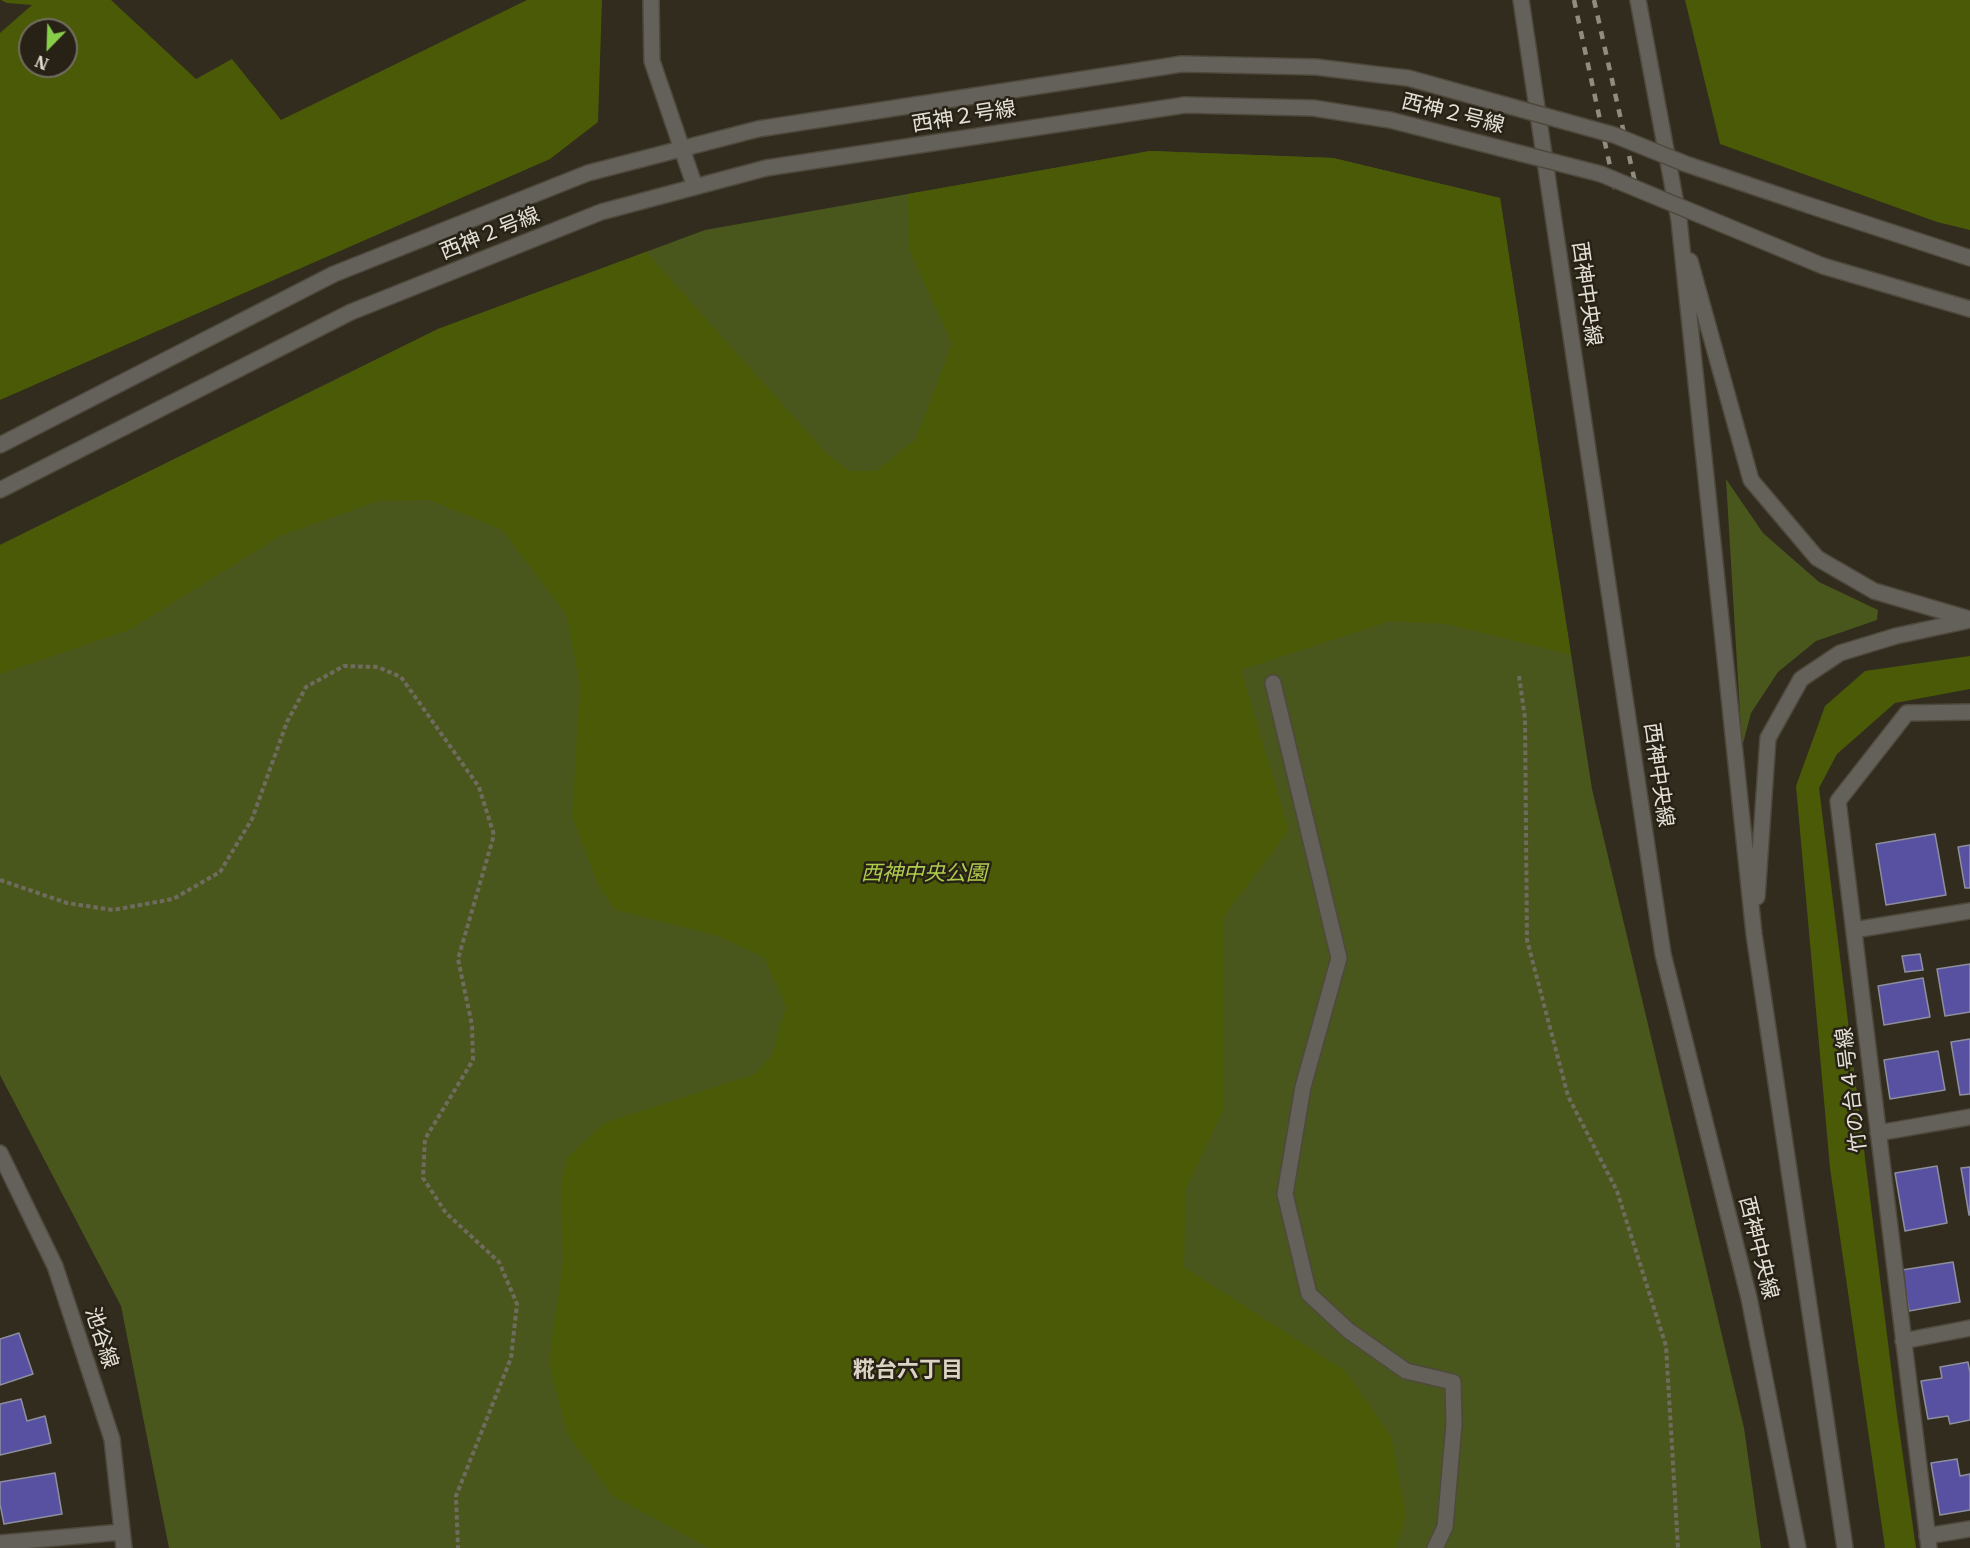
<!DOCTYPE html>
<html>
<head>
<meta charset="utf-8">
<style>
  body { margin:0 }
  #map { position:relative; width:1970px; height:1548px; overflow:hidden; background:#312c1e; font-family:"IBM Plex Serif",serif }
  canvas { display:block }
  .north { position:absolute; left:18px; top:18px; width:60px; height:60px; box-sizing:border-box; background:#272215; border:2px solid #736e63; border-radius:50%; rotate:203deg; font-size:16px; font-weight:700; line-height:24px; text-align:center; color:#e4e0d7 }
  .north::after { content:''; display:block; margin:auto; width:21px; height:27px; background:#88cf49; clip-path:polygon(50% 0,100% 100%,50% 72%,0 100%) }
</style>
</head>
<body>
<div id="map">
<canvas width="1970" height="1548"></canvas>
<div class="north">N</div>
</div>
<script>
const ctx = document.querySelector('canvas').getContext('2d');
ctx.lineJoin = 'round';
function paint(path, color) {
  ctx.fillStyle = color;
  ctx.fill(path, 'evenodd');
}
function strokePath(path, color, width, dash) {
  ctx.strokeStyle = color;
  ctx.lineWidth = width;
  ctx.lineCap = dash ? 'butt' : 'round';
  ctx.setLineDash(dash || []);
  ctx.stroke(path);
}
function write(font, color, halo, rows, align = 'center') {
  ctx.font = font + ' "IBM Plex Serif","Noto Sans JP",serif';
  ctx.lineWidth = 5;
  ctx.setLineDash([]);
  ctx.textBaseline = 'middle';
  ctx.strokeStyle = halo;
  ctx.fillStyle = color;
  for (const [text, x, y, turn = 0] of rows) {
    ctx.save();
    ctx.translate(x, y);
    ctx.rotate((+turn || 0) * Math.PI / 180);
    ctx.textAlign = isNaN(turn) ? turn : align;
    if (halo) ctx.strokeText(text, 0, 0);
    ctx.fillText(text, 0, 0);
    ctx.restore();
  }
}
paint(new Path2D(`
  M1150,151L1333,158L1500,198L1592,789L1744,1428L1761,1548H169L121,1306L0,1075V545L438,329L705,230Z
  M1726,479L1763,533L1819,582L1878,610L1877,620L1816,641L1778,672L1751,713L1742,747Z`), '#4a571c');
paint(new Path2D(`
  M1,0H111L196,79L232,59L281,120L527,0H602L598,122L550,159L0,400V33L32,5L7,3ZM30,30H66V66H30Z
  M1685,0H1970V230L1937,222L1720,144Z
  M1150,151L1333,158L1500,198L1571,655L1446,624L1390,621L1241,670L1289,830L1224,916V1108L1186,1189L1184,1267L1345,1371L1391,1436L1406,1515L1396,1548H709L613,1496L568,1435L549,1364L563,1261L561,1183L567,1158L604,1123L755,1074L772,1055L786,1006L764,957L718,936L616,910L600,889L572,817L580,686L566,614L502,530L430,500L378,501L280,536L129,630L0,674V545L438,329L646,252L828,455L850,471H876L916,439L952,343L909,250L908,194Z
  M1970,656V689L1895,703L1837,754L1819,788L1896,1407L1916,1548H1885L1830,1168L1796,786L1825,706L1865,671Z`), '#4a5a07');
const building = new Path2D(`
  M1935,834L1946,895L1886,905L1876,844Z
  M1970,845V888H1965L1958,847Z
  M1920,954L1923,970L1905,972L1902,956Z
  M1970,964V1012L1945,1016L1937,969Z
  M1923,978L1930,1017L1884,1025L1878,986Z
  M1970,1039V1094L1960,1095L1951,1042Z
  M1938,1051L1945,1090L1890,1099L1884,1060Z
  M1937,1166L1947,1223L1905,1231L1895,1173Z
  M1970,1167V1215H1969L1961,1168Z
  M1953,1262L1960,1302L1909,1311L1902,1270Z
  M19,1333L33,1374L0,1385V1339Z
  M1968,1362L1970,1373V1420L1950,1424L1948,1416L1928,1419L1921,1381L1942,1378L1940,1367Z
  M21,1399L27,1421L45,1416L51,1443L0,1455V1404Z
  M1957,1459L1960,1476L1970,1474V1510L1940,1515L1931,1463Z
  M55,1473L62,1514L4,1524L0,1504V1482Z`);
paint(building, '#5851a2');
strokePath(building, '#8d8e9e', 1.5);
const minor = new Path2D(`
  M651,0L652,61L695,187
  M1521,0L1663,954L1749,1298L1798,1548
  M1638,0L1679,220L1754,934L1845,1548
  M1808,205L1970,258
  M1690,261L1751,480L1817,558L1874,591L1970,619
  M1823,266L1970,309
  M0,445L334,274L588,173L758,129L1182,64L1316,67L1381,75
  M0,490L351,312L601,212L766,168L1185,105L1313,108L1390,120
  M1273,683L1339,958L1303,1087L1285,1194L1309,1294L1349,1331L1406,1371L1453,1382L1454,1424L1445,1527L1435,1548
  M1757,897L1768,738L1801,679L1840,653L1896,636L1970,620
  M1854,930L1970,911
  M1878,1133L1970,1117
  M0,1153L55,1266L112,1439L124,1548
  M1903,1341L1970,1328
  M1927,1536L1970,1529
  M0,1543L122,1532
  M1929,1548L1838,801L1907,713L1970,712`);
strokePath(minor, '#4e493c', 18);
strokePath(new Path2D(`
  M1519,676L1525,718L1527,940L1568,1096L1617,1191L1666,1346L1678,1548
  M0,880L67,903L113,910L173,899L220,872L252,819L287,722L306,687L344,666L378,667L401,677L479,787L494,835L458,959L472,1025L473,1060L425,1139L423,1178L446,1213L499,1262L517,1304L511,1358L456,1496L458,1548`), '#706b5f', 4, [4.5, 3]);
strokePath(minor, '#64605a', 15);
strokePath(new Path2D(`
  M1574,0L1615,189
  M1594,0L1637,191`), '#908c80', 4.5, [8, 8]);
const minorBridge = new Path2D(`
  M1381,75L1408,78L1614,135L1686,164L1808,205
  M1390,120L1601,174L1823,266`);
strokePath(minorBridge, '#4e493c', 18, []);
strokePath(minorBridge, '#64605a', 15);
write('21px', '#e4e0d7', '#272215', [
  ["西神２号線",1453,114,14],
  ["西神２号線",964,117,-9],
  ["西神２号線",490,234,-22],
  ["西神中央線",1586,294,82],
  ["西神中央線",1658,775,82],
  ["竹の台４号線",1852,1090,-97],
  ["西神中央線",1758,1248,76],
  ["池谷線",101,1338,72]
]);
write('italic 21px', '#b0cc4c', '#272215', [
  ["西神中央公園",924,874]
]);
write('bold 22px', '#dcd4c3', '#272215', [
  ["糀台六丁目",908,1371]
]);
</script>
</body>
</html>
